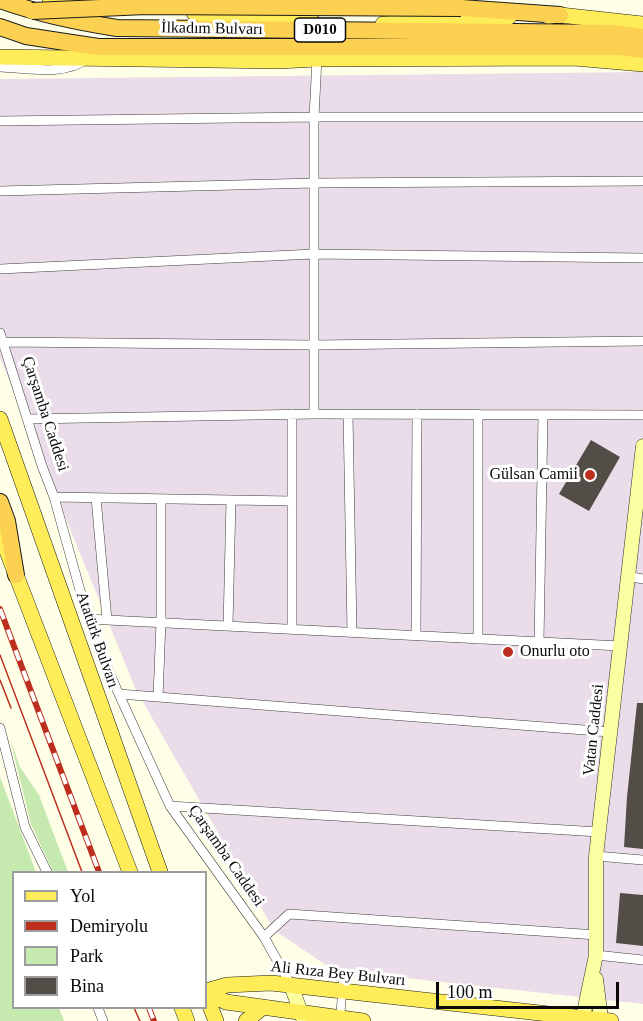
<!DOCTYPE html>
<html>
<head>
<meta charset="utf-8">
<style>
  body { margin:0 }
  #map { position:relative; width:643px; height:1021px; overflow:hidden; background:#fffee6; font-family:Georgia,serif }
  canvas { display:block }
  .legend { position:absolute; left:12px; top:871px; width:195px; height:138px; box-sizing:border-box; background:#fff; border:2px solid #9d9d9d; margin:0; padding:8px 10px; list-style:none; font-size:18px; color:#0a0a0a }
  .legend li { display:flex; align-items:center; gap:12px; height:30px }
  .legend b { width:30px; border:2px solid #9d9d9d }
  .scale { position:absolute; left:436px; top:982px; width:183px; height:27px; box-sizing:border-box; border:3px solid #0a0a0a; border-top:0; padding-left:8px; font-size:18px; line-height:21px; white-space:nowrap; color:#0a0a0a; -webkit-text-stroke:4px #fff; paint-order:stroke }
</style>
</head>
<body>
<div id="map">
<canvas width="643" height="1021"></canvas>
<ul class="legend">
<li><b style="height:8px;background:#feed58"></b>Yol</li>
<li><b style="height:8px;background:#bd2e1f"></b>Demiryolu</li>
<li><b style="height:16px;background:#c6e9b0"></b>Park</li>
<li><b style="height:16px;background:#524d46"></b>Bina</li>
</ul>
<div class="scale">100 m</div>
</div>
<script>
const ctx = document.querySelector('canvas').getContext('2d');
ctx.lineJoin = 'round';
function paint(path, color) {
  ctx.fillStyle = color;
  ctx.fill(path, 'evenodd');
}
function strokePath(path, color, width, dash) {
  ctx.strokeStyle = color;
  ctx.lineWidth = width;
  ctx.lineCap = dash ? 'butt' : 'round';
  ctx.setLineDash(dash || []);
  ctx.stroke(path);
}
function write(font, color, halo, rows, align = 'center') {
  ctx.font = font + ' Georgia,serif';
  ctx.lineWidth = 6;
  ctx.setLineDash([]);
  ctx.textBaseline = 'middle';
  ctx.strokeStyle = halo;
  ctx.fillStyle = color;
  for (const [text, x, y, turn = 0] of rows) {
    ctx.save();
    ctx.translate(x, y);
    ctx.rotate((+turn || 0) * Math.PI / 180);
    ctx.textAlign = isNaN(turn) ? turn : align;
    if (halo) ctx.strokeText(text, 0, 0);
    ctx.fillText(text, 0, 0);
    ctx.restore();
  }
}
paint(new Path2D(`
  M643,72V1004L333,970L274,930L136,690L0,358V79Z`), '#eadde9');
paint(new Path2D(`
  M10,739L20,767L39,795L68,872H53L31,824Z
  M0,777L36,872H14V1008H59L64,1021H0Z`), '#c6e9b0');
paint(new Path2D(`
  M591,440L620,457L589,511L559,494Z
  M637,703H643V849L624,847L627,797Z
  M620,893L643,895V946L616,943Z`), '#524d46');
const pedestrian = new Path2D(`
  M340,1019L343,982`);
const minor = new Path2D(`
  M0,67C28,68 63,76 87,59
  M0,121L314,117H643
  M0,191L314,183L643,181
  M0,269L314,254L643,258
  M0,333L42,466L54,497L88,619L112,679L170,806L264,937L291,985
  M4,342L314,345L643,341
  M292,414V629
  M314,414V117L317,59
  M348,414L352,632
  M478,414V639
  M28,419L314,414L643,415
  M54,497L292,501
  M96,498L107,620
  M628,576L643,579
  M88,619L620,646
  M228,626L231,500
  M416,635L417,414
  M539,642L543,415
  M119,694L610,732
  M158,697L161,622V499
  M0,728L25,827L47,872
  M170,806L599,832
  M596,856L643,860
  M264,937L289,914L597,935
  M596,955L643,960
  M98,1008L103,1021`);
const secondary = new Path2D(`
  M596,979L601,1019
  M291,985L304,1021
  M583,1017L596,955V856L643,446`);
const primary = new Path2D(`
  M50,0L78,3
  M194,13L314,23
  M548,16L560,15L643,24
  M383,24L509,17
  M0,57L279,61L317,59L574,58L643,64
  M0,419L160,872
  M0,533L130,872
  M206,991L227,985L271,983L611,1021
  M206,992L226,1002L363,1021
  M206,996L216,1021
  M182,1008L187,1021
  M246,1021L262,1008`);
const trunk = new Path2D(`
  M0,0C39,14 77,22 117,28L613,33L643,37
  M461,8L560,15
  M0,27L26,36L98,47H619L643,50
  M0,502L7,521L16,575`);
strokePath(pedestrian, '#3d3d3d', 9);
strokePath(minor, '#3d3d3d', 10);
strokePath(secondary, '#2c2c2c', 15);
strokePath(primary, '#1b1b1b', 16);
strokePath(trunk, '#1b1b1b', 18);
strokePath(pedestrian, '#fff', 8);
strokePath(minor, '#fff', 9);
strokePath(secondary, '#fcffa1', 14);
strokePath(primary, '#feed58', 15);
strokePath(trunk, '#fcd051', 16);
strokePath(new Path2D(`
  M0,655L82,872
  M0,680L11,708
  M134,1008L140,1021`), '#bd2e1f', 1.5);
const rail = new Path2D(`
  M0,609L99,872
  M149,1008L154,1021`);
strokePath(rail, '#bd2e1f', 6);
strokePath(rail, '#fff', 4, [11]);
const trunkBridge = new Path2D(`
  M32,11L146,6L461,8`);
strokePath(trunkBridge, '#1b1b1b', 18, []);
strokePath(trunkBridge, '#fcd051', 16);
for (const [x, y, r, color] of [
  [590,475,6,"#bd2e1f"],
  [508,652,6,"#bd2e1f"]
]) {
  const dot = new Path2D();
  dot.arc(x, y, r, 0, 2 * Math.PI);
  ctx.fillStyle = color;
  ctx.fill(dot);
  strokePath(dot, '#fff', 2);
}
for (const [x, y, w] of [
  [320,30,51]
]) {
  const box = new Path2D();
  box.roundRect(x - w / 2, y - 12, w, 24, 4.5);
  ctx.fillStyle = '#fff';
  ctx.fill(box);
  strokePath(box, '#0a0a0a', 1.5);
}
write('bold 15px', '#0a0a0a', null, [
  ["D010",320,30]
]);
write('16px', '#0a0a0a', '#fff', [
  ["İlkadım Bulvarı",212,29,1],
  ["Çarşamba Caddesi",45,414,72],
  ["Atatürk Bulvarı",97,640,71],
  ["Vatan Caddesi",594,730,-84],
  ["Çarşamba Caddesi",226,856,55],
  ["Ali Rıza Bey Bulvarı",338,974,6]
]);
write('16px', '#0a0a0a', '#fff', [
  ["Gülsan Camii",578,475],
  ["Onurlu oto",520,652,"left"]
], 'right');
</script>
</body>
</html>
